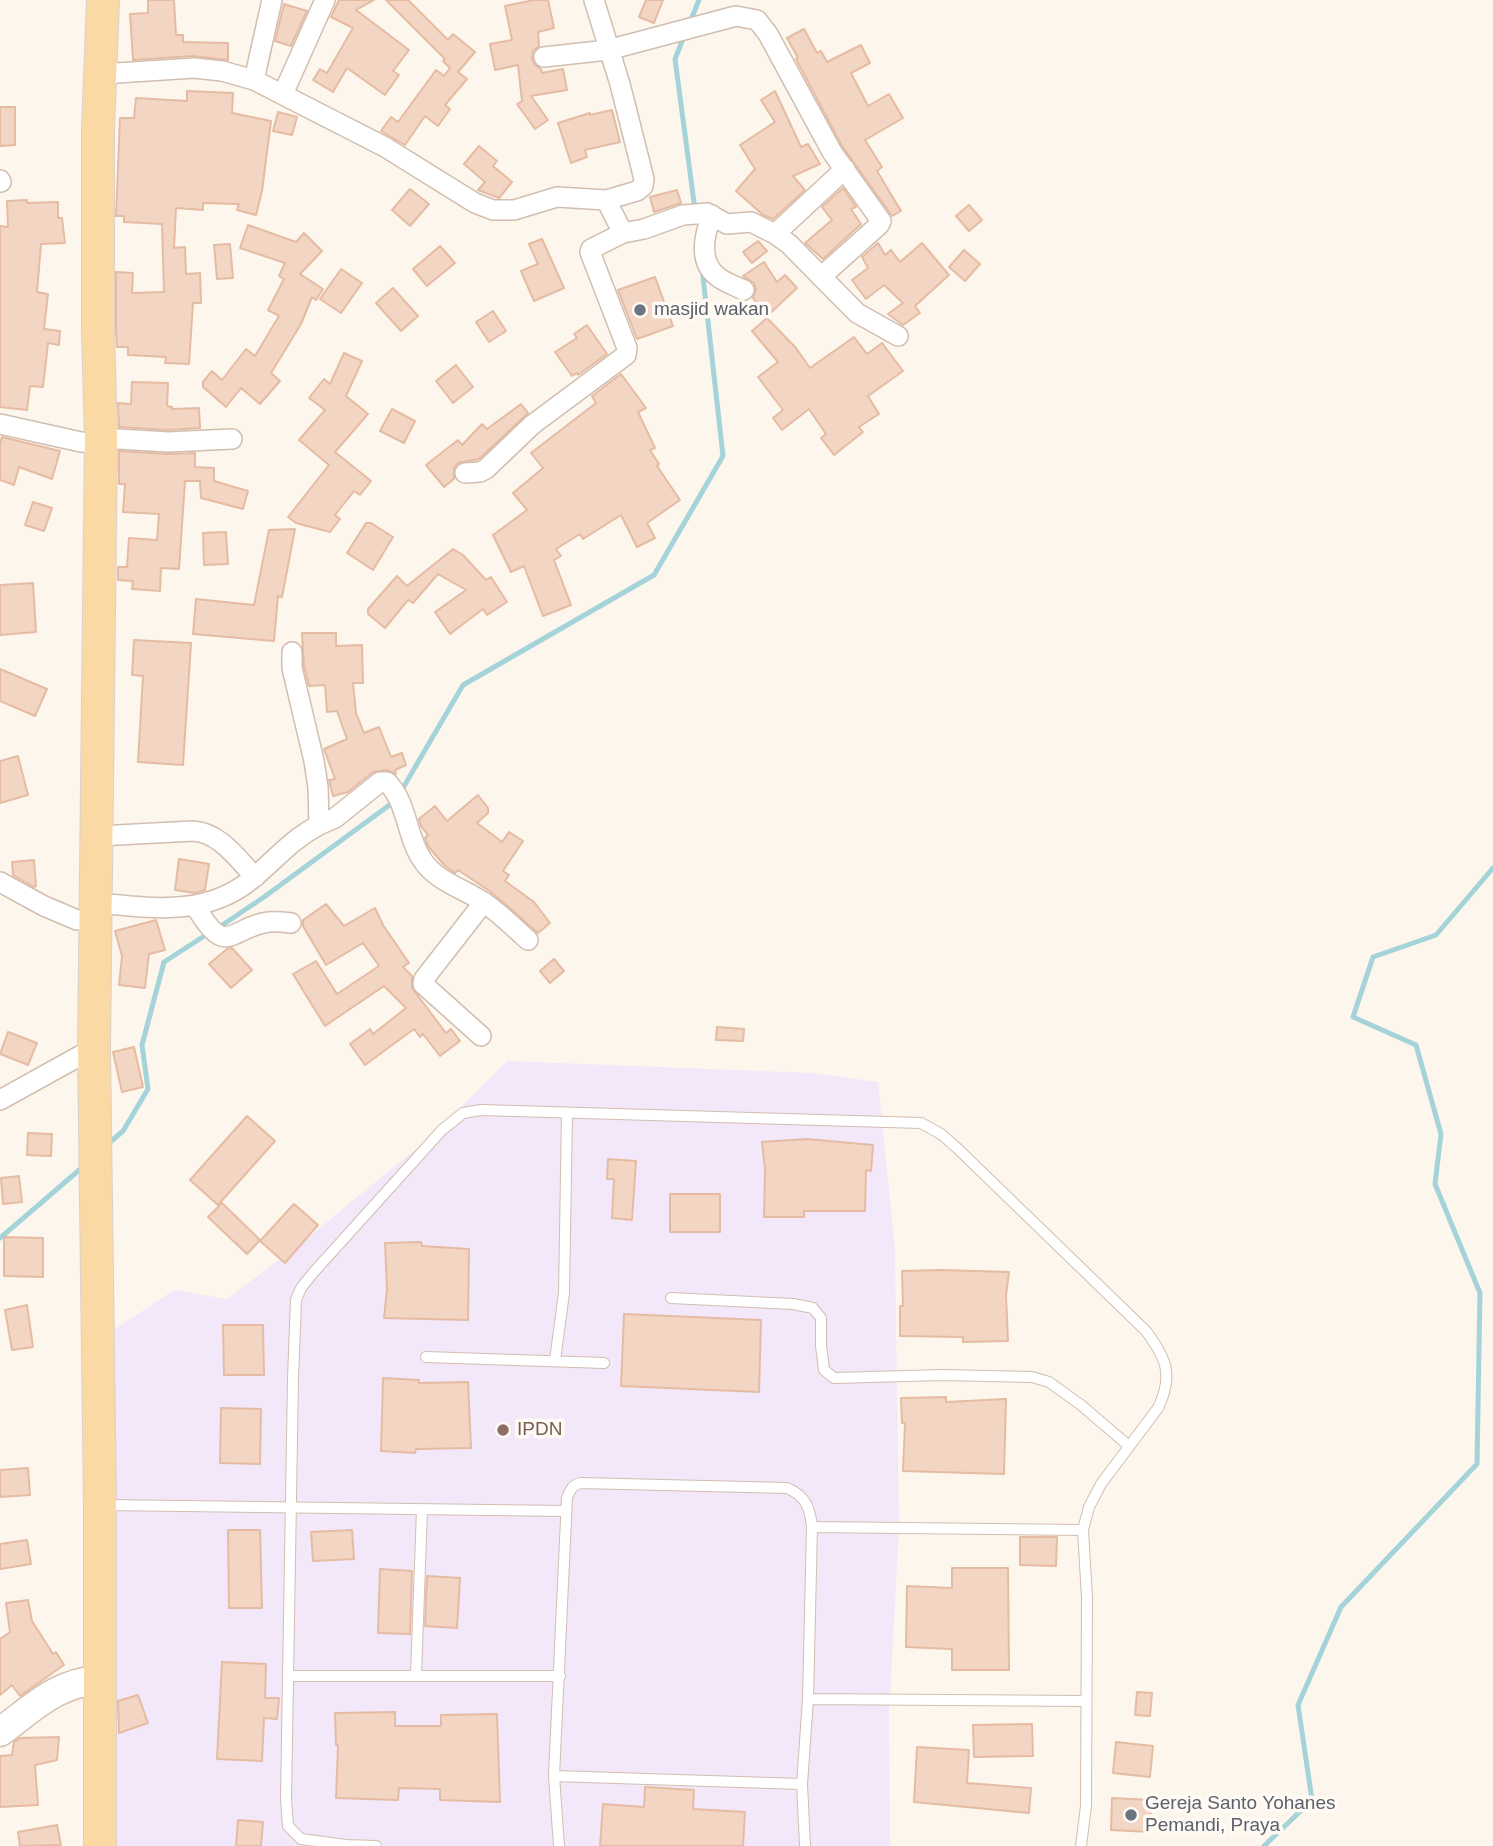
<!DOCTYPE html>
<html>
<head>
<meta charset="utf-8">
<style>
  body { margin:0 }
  canvas { display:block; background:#fdf6ec }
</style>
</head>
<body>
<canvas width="1493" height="1846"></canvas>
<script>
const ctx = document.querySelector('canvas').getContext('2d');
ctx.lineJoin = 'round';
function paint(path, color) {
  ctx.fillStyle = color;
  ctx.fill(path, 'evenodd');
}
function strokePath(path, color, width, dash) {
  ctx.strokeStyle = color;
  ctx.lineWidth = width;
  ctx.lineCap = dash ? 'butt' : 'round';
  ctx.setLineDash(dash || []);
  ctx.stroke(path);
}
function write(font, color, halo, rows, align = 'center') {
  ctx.font = font + ' Arial,sans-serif';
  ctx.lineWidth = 7;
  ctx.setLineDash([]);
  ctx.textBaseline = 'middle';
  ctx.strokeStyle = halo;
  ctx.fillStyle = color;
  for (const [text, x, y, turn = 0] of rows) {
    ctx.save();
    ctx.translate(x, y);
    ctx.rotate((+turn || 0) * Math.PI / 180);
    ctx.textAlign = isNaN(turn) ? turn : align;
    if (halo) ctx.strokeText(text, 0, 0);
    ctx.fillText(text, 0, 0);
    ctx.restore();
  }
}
paint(new Path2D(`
  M507,1061L812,1073L878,1082L895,1249L899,1528L889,1716L890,1846H109V1333L174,1290L227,1299L305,1240L434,1134Z`), '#f3e8fa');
strokePath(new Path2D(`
  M690,22L699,0
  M685,34L675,59L695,210
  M400,793L463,685L654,575L723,456L702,268
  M218,928L264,897L395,801
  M108,1144L123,1131L148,1089L142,1045L164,962L209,933
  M0,1238L85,1165
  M1264,1846L1312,1800L1298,1705L1341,1607L1477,1464L1480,1293L1435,1184L1441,1134L1416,1045L1353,1017L1373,957L1436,935L1493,868`), '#a5d3da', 5);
const building = new Path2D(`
  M148,0H174L176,35H183V42L228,43V60L193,56L133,60L130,14L148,13Z
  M339,0H374L356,10L409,50L393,71L399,75L385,95L347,68L333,92L313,80L320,69L327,73L353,28L331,17Z
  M386,0H408L448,40L453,34L475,52L458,72L467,79L445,105L450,109L438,126L425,116L405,145L381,131L391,117L398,122L436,70L444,76L450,68L443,61L445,59Z
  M534,0H548L554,28L538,32L539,46L533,51L532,59L535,65L541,69L542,73L563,69L567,90L531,96L548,120L535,129L517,104L522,101L518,65L495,70L490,44L512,40L505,6Z
  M646,0H663L654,23L639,17Z
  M284,4L307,11L291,46L275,41Z
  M804,29L817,53L821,51L827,62L861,45L870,63L851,73L868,106L889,94L903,118L865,140L882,167L877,171L901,211L892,216L842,146L796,59L798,58L787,38Z
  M187,91L233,93L232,113L271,121L262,191L256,215L237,210L239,204L203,203V210L176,208L174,248L185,247L186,274L200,273L201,303H193L189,364L165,363L166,357L128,355V347H117L116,331V272L133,273L132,293L164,292L162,224L124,222V216H116L120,118H134L136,98L187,101Z
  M775,91L801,147L808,144L820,164L793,176L805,190L773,219L763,215L736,191L755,169L740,145L775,122L761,100Z
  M0,107H15V145L0,146Z
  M612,110L620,142L585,150L587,157L571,163L558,123L590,113V115Z
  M278,112L297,117L292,135L273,131Z
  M479,146L497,161L493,166L512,182L499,198L478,190L485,182L464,164Z
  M843,188L856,207L851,209L861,224L823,259L805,243L832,220L822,207Z
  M410,189L429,204L410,226L392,210Z
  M677,190L681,203L654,212L650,197Z
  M27,200V203L58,202V218H62L65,243L41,244L37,292L48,294L44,329L60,331L59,345L48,343L43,387L30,386L27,410L0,407V226L8,227L7,201Z
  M969,205L982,220L969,231L956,216Z
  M248,225L296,242L304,233L322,251L300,274L323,289L316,300L312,297L301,324L271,373L280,381L260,404L241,388L226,407L203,387V382L212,371L222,380L246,349L255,356L279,316L268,310L284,279L279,276L285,263L240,248Z
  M542,239L564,288L534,301L521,271L538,264L529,244Z
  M758,241L767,251L752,263L743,252Z
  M878,243L885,255L891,250L900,262L922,243L949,275L915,306L920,313L903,325L888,314L903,303L884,285L866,299L852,280L868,268L862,257Z
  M230,244L233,278L217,279L214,245Z
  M440,246L455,263L427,286L413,269Z
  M964,250L980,264L965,281L949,267Z
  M764,262L777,282L785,275L797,288L765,318L755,306L757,304L753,298L756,289L754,283L743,276Z
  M341,269L362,283L341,313L320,299Z
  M655,277L673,326L637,339L618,290Z
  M393,288L418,316L401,331L376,303Z
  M493,311L506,331L489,342L476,322Z
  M767,318L796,348L810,368L854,337L867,354L882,343L903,371L868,396L879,414L859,427L863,432L834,455L821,438L826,434L809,409L782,430L773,418L783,410L758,377L778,362L752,331Z
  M587,325L607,354L578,375L577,373L572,376L555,352L577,338L574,334Z
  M344,353L362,361L346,396L368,414L335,452L371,481L360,495L354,491L335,515L340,519L330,532L296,523L288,517L329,465L299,440L325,410L309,398L324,379L330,384Z
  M456,365L473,387L453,403L436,381Z
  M621,374L646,408L638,412L655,448L650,450L659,464L657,466L680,500L647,523L655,538L637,547L621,515L583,539L580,534L556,549L561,556L554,560L571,605L543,616L524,566L511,572L493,535L527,510L513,493L543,468L531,453L596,403L592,396Z
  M132,382L168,383L167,406L172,407V409L199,408L200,428L168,430L119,427L118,403L131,404Z
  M521,404L528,413L479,459L458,463L454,468V479L444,487L426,465L458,440L462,445L482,424L487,429Z
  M392,409L415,421L404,443L380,431Z
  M2,437L60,451L52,479L19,467L14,485L0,480V444Z
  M119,451L167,454L195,453V467L214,468V481L248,491L243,509L201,498L200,481H185L179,569L161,568L160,591L132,589L133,581L118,580V567H127L129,538L157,540L159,514L123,512L125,484H119Z
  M33,502L52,508L44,531L25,525Z
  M366,523H371L393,537L373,570L347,553Z
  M295,529L282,597L278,596L274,641L193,634L196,599L254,605L269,530Z
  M226,532L228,564L204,565L203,533Z
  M453,549L463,555L486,580L491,577L507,602L487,615L483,609L450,634L435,612L466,590L438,574L413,603L408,600L385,628L368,614V609L397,576L407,586Z
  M33,583L36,632L0,635V585Z
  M302,633H336V646L362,645L363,683H353L356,713L364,733L379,727L391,757L402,753L406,765L395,770L396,774L387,770L373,772L348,792L333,796L329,780L335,779L324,749L347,739L337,711L327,712L325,685L309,686L304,667Z
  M134,640L191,643L183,765L138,762L143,676L132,675Z
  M0,669L47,689L35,716L0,701Z
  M18,756L28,795L0,803V761Z
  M478,795L488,808V813L477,823L502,842L509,832L523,841L503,871L509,875L505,881L534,902L550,923L538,933L491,892L458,870L455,873L444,865L428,846L425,838L428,835L421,826L419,819L435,806L447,821Z
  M179,859L209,864L205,890L195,893L175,890Z
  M34,860L36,886L34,887L13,875L12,862Z
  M326,904L344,926L375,908L383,925L409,963L403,967L412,976V988L446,1033L451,1029L460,1041L440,1056L423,1034L420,1037L414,1029L365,1065L350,1044L370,1029L373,1034L406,1008L384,986L325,1026L293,974L316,961L337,994L379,966L363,943L326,965L303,926V920Z
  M156,920L165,950L149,954L145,988L119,985L122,956L115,931Z
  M232,948L252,970L231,988L209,964L227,949Z
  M554,959L564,971L550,983L540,971Z
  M717,1027L744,1029L743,1041L716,1040Z
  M8,1032L37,1043L28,1065L0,1054Z
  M134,1047L143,1087L122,1092L113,1052Z
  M247,1116L275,1141L218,1205L190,1180Z
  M28,1133L52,1134L51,1156L27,1155Z
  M807,1139L873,1145L871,1171L866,1170L865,1211H804V1217H764L765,1169L762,1142Z
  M608,1159L636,1161L632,1220L612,1218L614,1179H607Z
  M19,1176L22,1202L3,1204L1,1178Z
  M670,1194H720V1232H670Z
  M222,1203L260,1240L247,1254L208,1217Z
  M294,1204L318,1225L285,1263L260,1241Z
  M4,1237L43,1238V1277L4,1276Z
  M421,1242L422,1246L469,1249L468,1320L384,1318L387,1289L385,1243Z
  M942,1270L1009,1272L1006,1296L1008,1341L963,1342V1337L900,1336V1306H903L902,1271Z
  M27,1305L33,1347L12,1350L5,1310Z
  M624,1314L761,1320L759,1392L621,1386Z
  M223,1325H263L264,1375H224Z
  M383,1378L419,1380V1383L468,1382L471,1448L416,1449L415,1453L381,1451Z
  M946,1397V1402L1006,1399L1004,1474L903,1471L905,1423H902L901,1398Z
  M221,1408L261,1409L260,1464L220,1463Z
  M28,1468L30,1495L0,1497V1470Z
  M228,1530H260L262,1608H229Z
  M352,1530L354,1559L313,1561L311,1532Z
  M1020,1537H1057L1056,1566L1020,1565Z
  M27,1540L31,1564L0,1569V1544Z
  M952,1568H1008L1009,1670H952V1649L906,1647L907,1586L952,1588Z
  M380,1569L412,1571L410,1634L378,1633Z
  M427,1576L460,1578L457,1628L425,1626Z
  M28,1600L32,1621L53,1654L56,1652L64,1665L20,1696L12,1685L0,1695V1639L10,1632L6,1603Z
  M222,1662L266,1664L265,1698H279L277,1719L264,1718L262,1761L217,1759Z
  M1137,1692L1152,1693L1150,1716L1135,1715Z
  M138,1695L148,1723L119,1733L118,1701Z
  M395,1712V1726H441V1715L497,1714L500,1802L440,1800V1789L399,1788L398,1800L336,1798L338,1745H336L335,1713Z
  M1032,1724L1033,1756L974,1757L973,1725Z
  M59,1737L57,1760L35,1765L38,1805L0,1807V1756L12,1755L14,1742L20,1738Z
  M1116,1742L1153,1746L1150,1777L1113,1773Z
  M917,1747L969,1750L967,1783L1031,1788L1029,1813L914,1802Z
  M645,1787L694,1790L693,1809L745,1812L743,1846H600L603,1804L644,1807Z
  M1112,1798L1151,1800L1150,1832L1111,1830Z
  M238,1820L263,1822L261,1846H236Z
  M57,1825L61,1845L20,1846L18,1832Z`);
paint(building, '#f3d5c3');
strokePath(building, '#e6bba3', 2);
const lane = new Path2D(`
  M671,1298L793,1304L813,1308L821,1318V1346L824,1370L834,1378L943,1375L1032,1377L1049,1382L1081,1405L1129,1446
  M426,1357L604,1363
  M555,1360L564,1293L567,1113
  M105,1505L566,1511
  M812,1527L1083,1530
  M416,1675L422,1510
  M288,1676H560
  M808,1699L1085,1701
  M554,1776L802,1784
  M376,1846L346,1845L301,1839L288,1826L286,1799L293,1378L296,1300L301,1288L313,1273L442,1130L463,1113L481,1110L921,1123L941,1134L957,1148L1146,1331C1166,1358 1174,1375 1158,1408L1101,1484L1089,1507L1083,1530L1087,1598L1086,1806L1081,1846
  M559,1846L554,1776L567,1498C570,1490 572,1485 581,1483L787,1488C806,1496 810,1508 812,1527L808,1699L802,1784L805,1846`);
const street = new Path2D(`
  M594,0L620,84L644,179L643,186L637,191L606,200
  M544,57L608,50L736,16L757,20L768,34L832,152L881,221L879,225L822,276
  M101,74L194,68L222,71L254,80L385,147L475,203L493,210H514L557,197L606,200L623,233L644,229L683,215L696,214L707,213L727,224L751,222L775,234L789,244L857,313L898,336
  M254,80L272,0
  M283,94L325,0
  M0,180L1,182
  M712,215C704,235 698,262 718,277C726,283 735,286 744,290
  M775,234L845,169
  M0,424L81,442L101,443
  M101,438L168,442L232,439
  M465,473L480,472L486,469L532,425L626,355L627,348L590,252L591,249L623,233
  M319,825L335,818L380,782H387C408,803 406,837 423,861C438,883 466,889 486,904C501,914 514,928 528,940
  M98,836L193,831C219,832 238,859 255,877
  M0,882L44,906L77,920
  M97,903C152,908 206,917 252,879C275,860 292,839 319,825L318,787L314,761L292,668V652
  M196,907C227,960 230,927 269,922C276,921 284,922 291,923
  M481,1036L423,984L424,979L484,902
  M0,1100L94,1048`);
const secondary = new Path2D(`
  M0,1732C33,1708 56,1683 99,1680`);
const primary = new Path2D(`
  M100,1846V1505L94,1048L101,438L98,331V130L103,0`);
strokePath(lane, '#d1beb0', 12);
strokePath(street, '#d1beb0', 22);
strokePath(secondary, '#d6c0b0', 31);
strokePath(primary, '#dad1cd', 34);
strokePath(lane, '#fff', 10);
strokePath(street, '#fff', 19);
strokePath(secondary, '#fff', 28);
strokePath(primary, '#fbd9a5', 32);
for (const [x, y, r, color] of [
  [640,310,7,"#6b7280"],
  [503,1430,7,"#8d6e63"],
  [1131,1815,7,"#6b7280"]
]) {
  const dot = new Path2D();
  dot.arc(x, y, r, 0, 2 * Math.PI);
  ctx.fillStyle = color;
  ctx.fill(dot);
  strokePath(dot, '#fffaf3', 2.5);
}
write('19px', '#5b616d', '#fffaf3', [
  ["masjid wakan",654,310],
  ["Gereja Santo Yohanes",1145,1804],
  ["Pemandi, Praya",1145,1826]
], 'left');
write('19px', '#785e54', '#fffaf3', [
  ["IPDN",517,1430]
], 'left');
</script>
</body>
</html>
